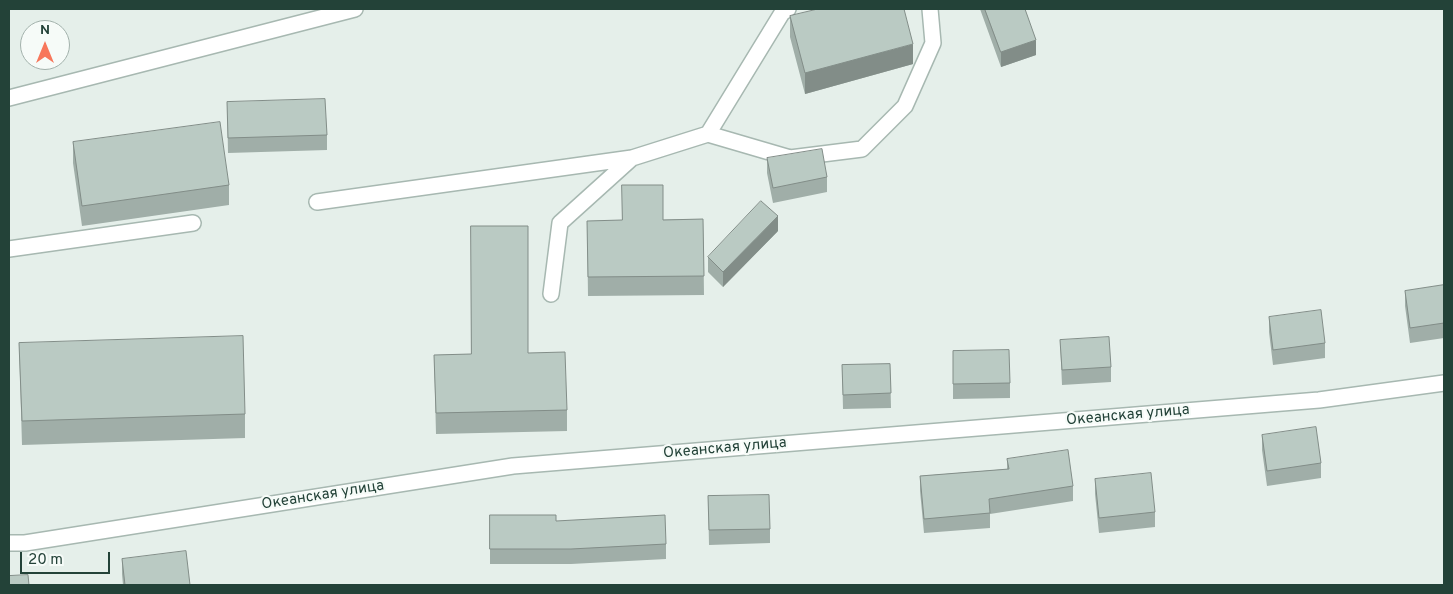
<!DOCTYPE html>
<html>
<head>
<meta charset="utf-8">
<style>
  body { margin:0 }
  #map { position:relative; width:1453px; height:594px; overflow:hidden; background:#e5efea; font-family:Overpass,sans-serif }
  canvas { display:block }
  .frame { position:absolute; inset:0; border:10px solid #234238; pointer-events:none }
  .north { position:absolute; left:20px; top:20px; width:50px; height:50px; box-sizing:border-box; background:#f6fbf8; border:1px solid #a2b1ab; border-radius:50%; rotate:0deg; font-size:14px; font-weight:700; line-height:20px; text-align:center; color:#234238 }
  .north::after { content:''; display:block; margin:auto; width:18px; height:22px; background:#f7775b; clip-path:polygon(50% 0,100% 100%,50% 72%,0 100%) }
  .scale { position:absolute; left:20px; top:552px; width:90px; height:22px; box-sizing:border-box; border:2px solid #234238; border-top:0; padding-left:6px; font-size:15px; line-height:18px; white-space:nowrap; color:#234238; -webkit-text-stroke:4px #f6fbf8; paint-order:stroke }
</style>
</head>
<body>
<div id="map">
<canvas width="1453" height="594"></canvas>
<div class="frame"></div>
<div class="north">N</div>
<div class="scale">20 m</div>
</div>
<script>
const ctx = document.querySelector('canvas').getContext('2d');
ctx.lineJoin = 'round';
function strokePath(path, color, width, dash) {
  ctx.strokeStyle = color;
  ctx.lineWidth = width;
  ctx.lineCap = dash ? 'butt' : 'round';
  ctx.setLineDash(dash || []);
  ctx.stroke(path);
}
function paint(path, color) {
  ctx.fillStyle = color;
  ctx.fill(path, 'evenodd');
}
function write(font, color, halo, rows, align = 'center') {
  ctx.font = font + ' Overpass,sans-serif';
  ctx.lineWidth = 4.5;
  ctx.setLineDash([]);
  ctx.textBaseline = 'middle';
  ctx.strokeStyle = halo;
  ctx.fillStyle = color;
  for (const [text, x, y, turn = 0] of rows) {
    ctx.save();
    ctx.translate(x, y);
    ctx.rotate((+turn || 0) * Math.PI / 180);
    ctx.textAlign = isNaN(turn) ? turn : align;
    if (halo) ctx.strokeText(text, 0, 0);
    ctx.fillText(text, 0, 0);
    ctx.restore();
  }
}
const lane = new Path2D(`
  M708,134L790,158L862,149L905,106L933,43L930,9
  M317,202L632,158L708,134L782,13L788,9
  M9,249L193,223
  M551,294L560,223L632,158`);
const street = new Path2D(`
  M9,98L355,9
  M9,543H25L513,466L1319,400L1444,383`);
strokePath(lane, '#a7b8b1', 18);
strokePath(street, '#a7b8b1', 18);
strokePath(lane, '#fff', 15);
strokePath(street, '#fff', 15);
paint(new Path2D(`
  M980,9H1025L1036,55L1001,67Z
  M790,16L913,64L805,94L790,37Z
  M227,102L327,135V150L228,153Z
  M73,142L229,185V205L82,226L73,163Z
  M767,158L827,177V192L773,203L767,173Z
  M703,219L704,295L588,296L587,221Z
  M778,231L723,287L708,272V257Z
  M1444,285V338L1410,343L1405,306V291Z
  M1269,317L1325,343V358L1273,365L1269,332Z
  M1060,340L1111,367V382L1062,385Z
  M19,343L245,414V438L22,445Z
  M953,351L1010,383V398L953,399Z
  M528,353L567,410V431L436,434L434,355Z
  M890,364L891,408L843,409L842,365Z
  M1262,435L1321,463V478L1267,486L1262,450Z
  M1007,459L1073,486V501L990,514V528L924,533L920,491V476L1007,469Z
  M1095,479L1155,512V527L1099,533L1095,494Z
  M708,496L770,529V543L709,545Z
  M490,515L556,521L666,544V559L571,564H490Z
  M122,559L190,585H123L122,574Z`), '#a0aea8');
paint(new Path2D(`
  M1036,40V55L1001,67V52Z
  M913,44V64L805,94V73Z
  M778,216V231L723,287V272Z`), '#828d88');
const building = new Path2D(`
  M818,9H904L913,44L805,73L790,16Z
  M985,9H1025L1036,40L1001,52Z
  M325,99L327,135L228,138L227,102Z
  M220,122L229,185L82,206L73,142Z
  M822,149L827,177L773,188L767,158Z
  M622,185H663V220L703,219L704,276L588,277L587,221L622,220Z
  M761,201L778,216L723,272L708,257Z
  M471,226H528V353L565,352L567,410L436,413L434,355L471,354Z
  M1444,285V323L1410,328L1405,291Z
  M1321,310L1325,343L1273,350L1269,317Z
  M243,336L245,414L22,421L19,343Z
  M1109,337L1111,367L1062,370L1060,340Z
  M1009,350L1010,383L953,384V351Z
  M890,364L891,393L843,395L842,365Z
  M1316,427L1321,463L1267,471L1262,435Z
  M1068,450L1073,486L989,499L990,513L924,519L920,476L1009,469L1007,459Z
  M1151,473L1155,512L1099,518L1095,479Z
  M769,495L770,529L709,530L708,496Z
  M490,515H556V521L665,515L666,544L571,549H490Z
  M186,551L190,585H125L122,559Z
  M28,575L29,585H9V576Z`);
paint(building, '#bacac3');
strokePath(building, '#828d88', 1);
write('15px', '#234238', '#f6fbf8', [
  ["Океанская улица",1128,416,-5],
  ["Океанская улица",725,449,-5],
  ["Океанская улица",323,496,-9]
]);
</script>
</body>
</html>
